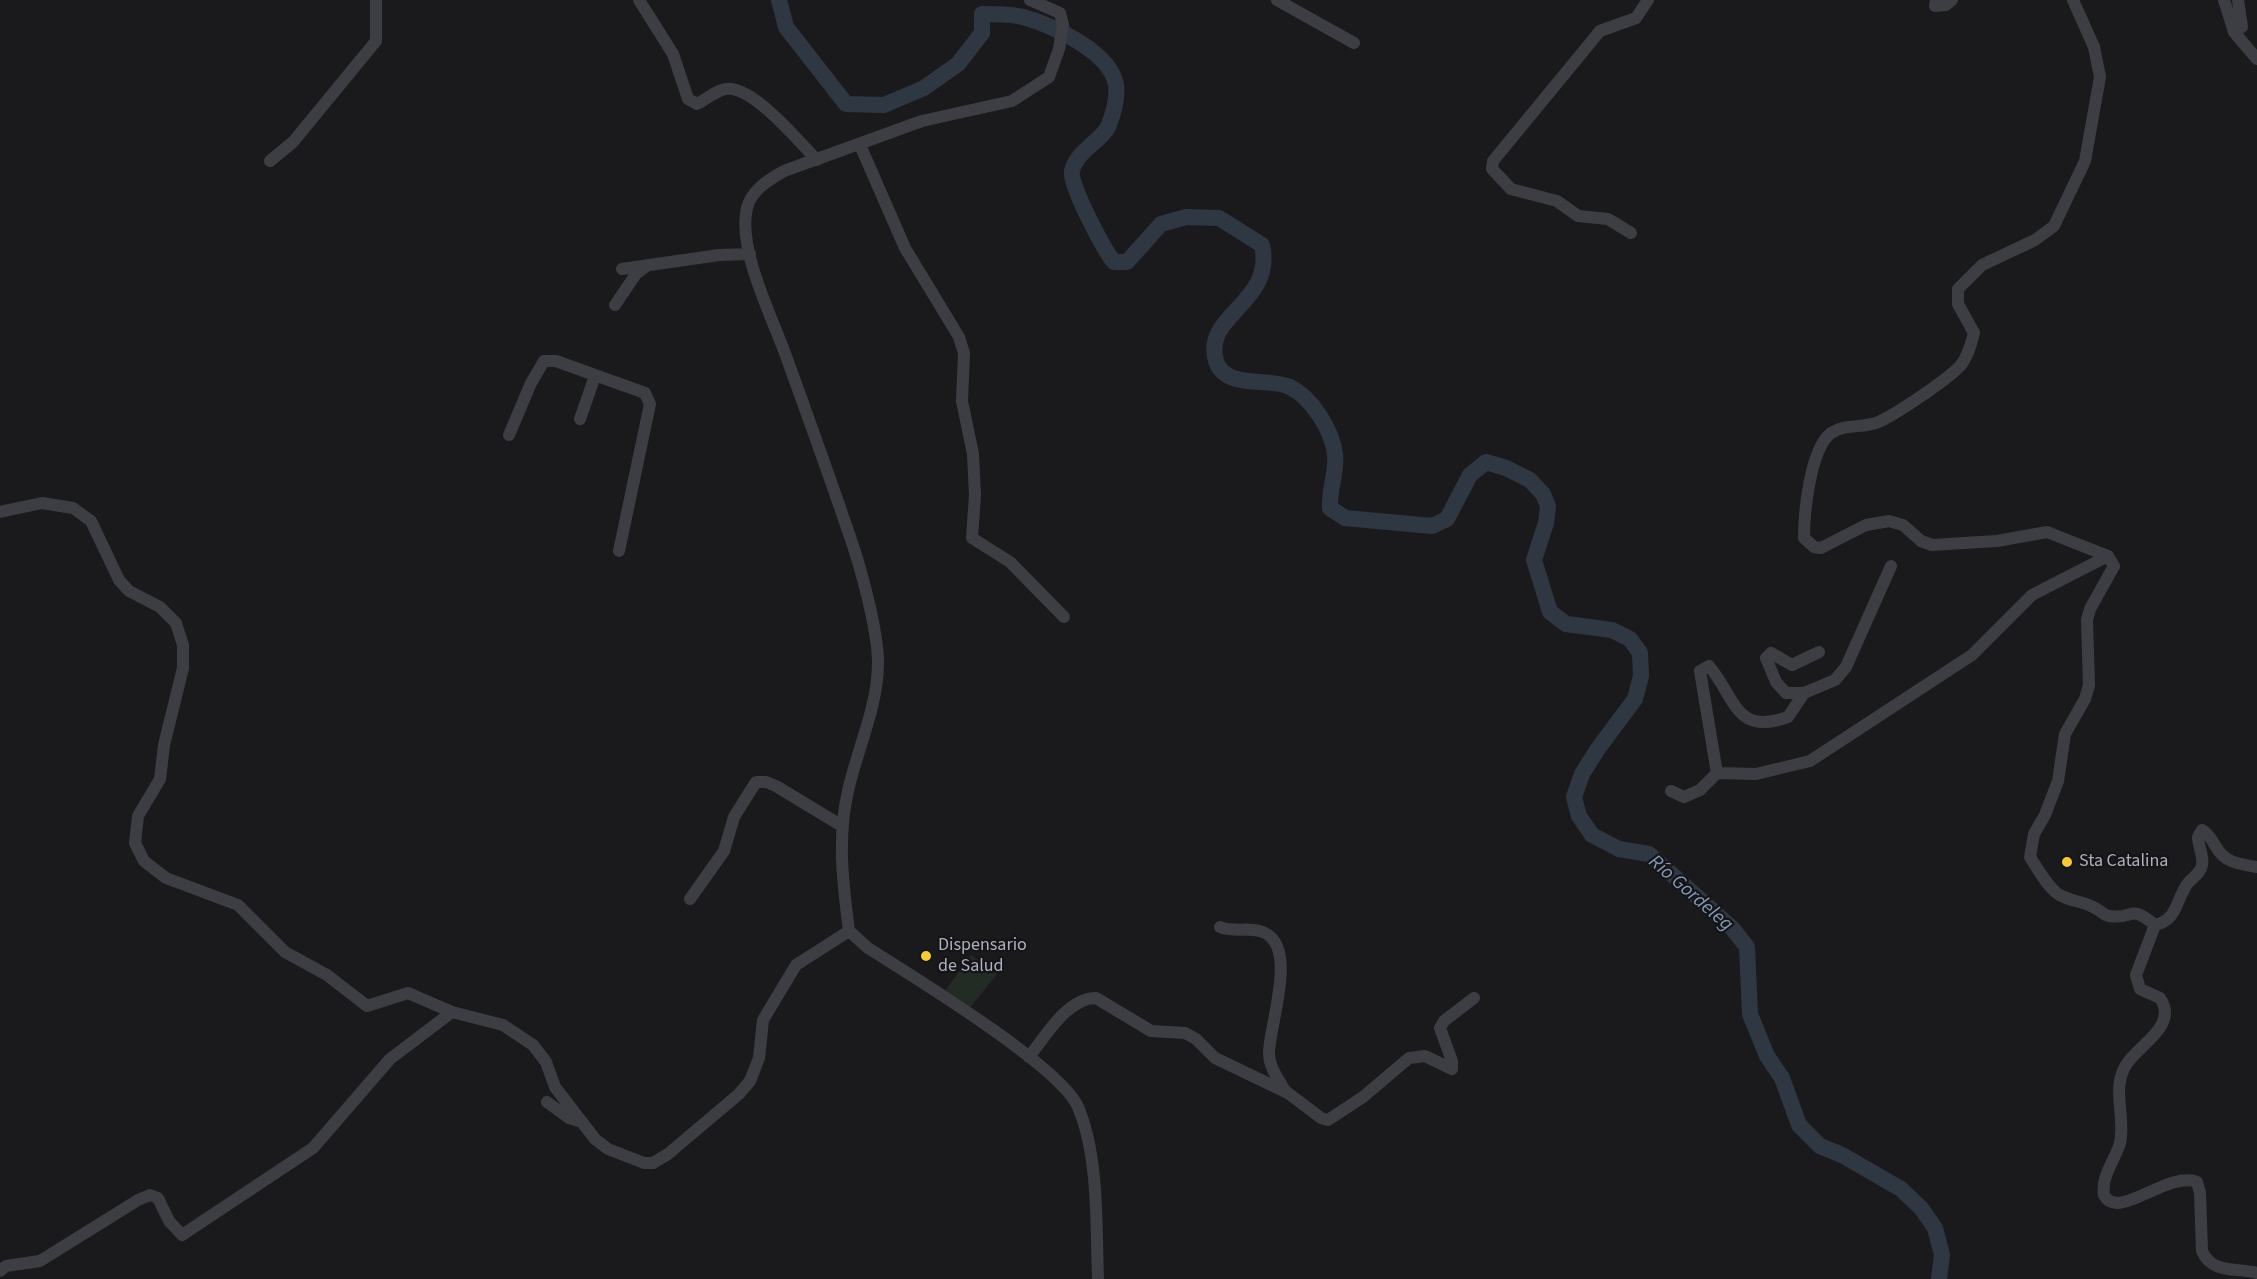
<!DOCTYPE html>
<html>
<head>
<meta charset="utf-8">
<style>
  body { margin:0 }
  canvas { display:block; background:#1a1a1d }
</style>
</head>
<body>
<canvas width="2257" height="1279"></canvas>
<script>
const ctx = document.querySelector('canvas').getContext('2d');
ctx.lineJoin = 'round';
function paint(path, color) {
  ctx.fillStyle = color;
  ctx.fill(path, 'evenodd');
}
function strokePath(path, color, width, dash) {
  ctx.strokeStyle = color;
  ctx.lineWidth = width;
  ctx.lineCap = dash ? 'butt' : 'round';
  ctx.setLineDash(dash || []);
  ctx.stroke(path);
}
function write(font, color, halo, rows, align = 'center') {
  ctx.font = font + ' "Source Sans 3",sans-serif';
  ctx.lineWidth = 4.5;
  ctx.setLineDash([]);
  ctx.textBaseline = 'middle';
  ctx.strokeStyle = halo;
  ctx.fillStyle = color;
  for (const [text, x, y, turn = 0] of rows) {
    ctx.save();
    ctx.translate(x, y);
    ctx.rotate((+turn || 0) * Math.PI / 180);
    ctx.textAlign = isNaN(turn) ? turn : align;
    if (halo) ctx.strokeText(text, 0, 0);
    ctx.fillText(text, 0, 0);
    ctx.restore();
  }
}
paint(new Path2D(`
  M971,955L997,974L969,1009L945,991Z`), '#222b24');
strokePath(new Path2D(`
  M779,0L786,27L846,104L884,105L924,88L958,64L982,33V14C996,14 1010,14 1023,17C1052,25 1111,52 1116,85C1118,98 1113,114 1109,125C1103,140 1077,150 1072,171C1069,184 1104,250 1114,262H1127L1161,224L1186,217L1219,218L1262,245C1275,304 1202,314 1216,361C1225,390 1270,377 1290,387C1312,398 1332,430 1335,454C1337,473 1329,489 1330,508L1345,518L1432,526L1447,519L1470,475L1486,462L1506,468L1530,480L1543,494L1548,506L1546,523L1534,560L1550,612L1566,624L1612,630L1630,639L1640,653L1641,676L1635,699L1597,750L1582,774L1574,797L1579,816L1592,835L1619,849L1649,854L1732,928L1747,947L1750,1014L1767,1056L1782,1078L1799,1125L1820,1146L1842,1155L1901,1189L1921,1208L1935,1228L1942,1255L1939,1279`), '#2f3842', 16);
strokePath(new Path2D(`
  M639,0L673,54L688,99L697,104C705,100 713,93 722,90C748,79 799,142 817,160
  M1030,0L1060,13L1063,25L1059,49L1049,77L1012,101L922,121L784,171C769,180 752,189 747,208C737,248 772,317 786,356C807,414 828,472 848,531C860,564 878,630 878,663C878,706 857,750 848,791C837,838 843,884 849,931L868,948C912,976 1060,1066 1078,1107C1099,1156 1096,1226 1098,1279
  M1277,0L1354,43
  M1936,0L1935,6L1946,5L1952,0
  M2073,0L2094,47L2100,77L2085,161L2054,226L2035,240L1982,265L1958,289V304L1974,333C1971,344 1968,357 1960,366C1947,380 1892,417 1876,423C1861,428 1844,424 1831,433C1810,449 1804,513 1804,538L1814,547L1821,548L1866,525L1889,521L1903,525L1921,541L1932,545L1997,541L2047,532L2108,556L2114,566L2090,609L2087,620L2089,685L2085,699L2065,734L2058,781L2045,815L2034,834L2030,857C2038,869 2046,885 2058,894C2068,901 2083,901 2093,907C2099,909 2103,915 2109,916C2135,920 2128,903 2155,925
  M2224,0L2234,32L2257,59
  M2234,32L2242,27L2238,0
  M860,145L905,248L959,337L964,353L962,401L973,454L975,495L972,538L1010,562L1064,617
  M270,161L293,142L376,41V0
  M1631,233L1608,219L1578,216L1557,201L1511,189L1492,169L1493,161L1600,31L1636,18L1648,0
  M622,269L719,255L750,254
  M615,305L636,274L648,265
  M580,419L595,376
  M509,435L531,383L544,361H556L645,393L650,404L619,551
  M0,512L42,503L73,508L91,521L119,580L129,591L160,607L176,623L183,645V668L164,745L160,779L138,816L135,843L144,861L166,878L238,905L285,952L327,975L367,1006L408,993L452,1012L503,1025L533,1045L546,1062L555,1087L595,1139L608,1149L644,1163H653L668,1154L739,1094L750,1081L759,1058L763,1020L796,965L849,931
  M1804,693H1786L1776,682L1766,658L1771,653L1792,665L1819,652
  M1717,773L1756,774L1810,761L1972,655L2032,595L2108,556
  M1671,791L1684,797L1700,790L1717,773L1700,671L1709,666C1736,698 1735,736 1788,717L1804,693L1835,680L1846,667L1891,566
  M690,899L724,851L734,817L756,782H766L776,786L842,826
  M2155,925L2136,975L2140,989L2160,998C2179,1026 2138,1045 2126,1065C2111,1089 2126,1117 2120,1143C2115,1161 2101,1175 2104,1195C2118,1222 2168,1170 2197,1182L2200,1193L2202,1251C2213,1275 2236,1267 2257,1273
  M2155,925C2178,920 2176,899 2188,883C2193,877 2201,873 2202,865C2204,856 2198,846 2198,837L2202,830C2209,834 2211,839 2215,845C2224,863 2239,864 2257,867
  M1220,927C1234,933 1251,926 1265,933C1298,949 1269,1026 1269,1053C1269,1068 1279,1079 1285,1091
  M1029,1057C1045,1037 1067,998 1096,998L1151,1031L1185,1033L1196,1039L1215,1058L1288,1093L1321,1118L1328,1120L1363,1097L1409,1058L1425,1056L1452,1069V1061L1440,1028L1444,1021L1474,998
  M547,1102L569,1118L582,1122
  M0,1271L6,1266L40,1261L138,1200L150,1195L158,1198L169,1221L182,1235L313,1148L390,1059L452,1012`), '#3d3d44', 12);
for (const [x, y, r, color] of [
  [2067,862,6,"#f7cb38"],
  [926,956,6,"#f7cb38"]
]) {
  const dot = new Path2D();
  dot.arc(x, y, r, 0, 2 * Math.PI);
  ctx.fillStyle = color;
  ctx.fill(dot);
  strokePath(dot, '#151518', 2);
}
write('18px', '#adb0bc', '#151518', [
  ["Sta Catalina",2079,862],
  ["Dispensario",938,946],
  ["de Salud",938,967]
], 'left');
write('italic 20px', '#839ab8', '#151518', [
  ["Río Gordeleg",1690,894,41]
]);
</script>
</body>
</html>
